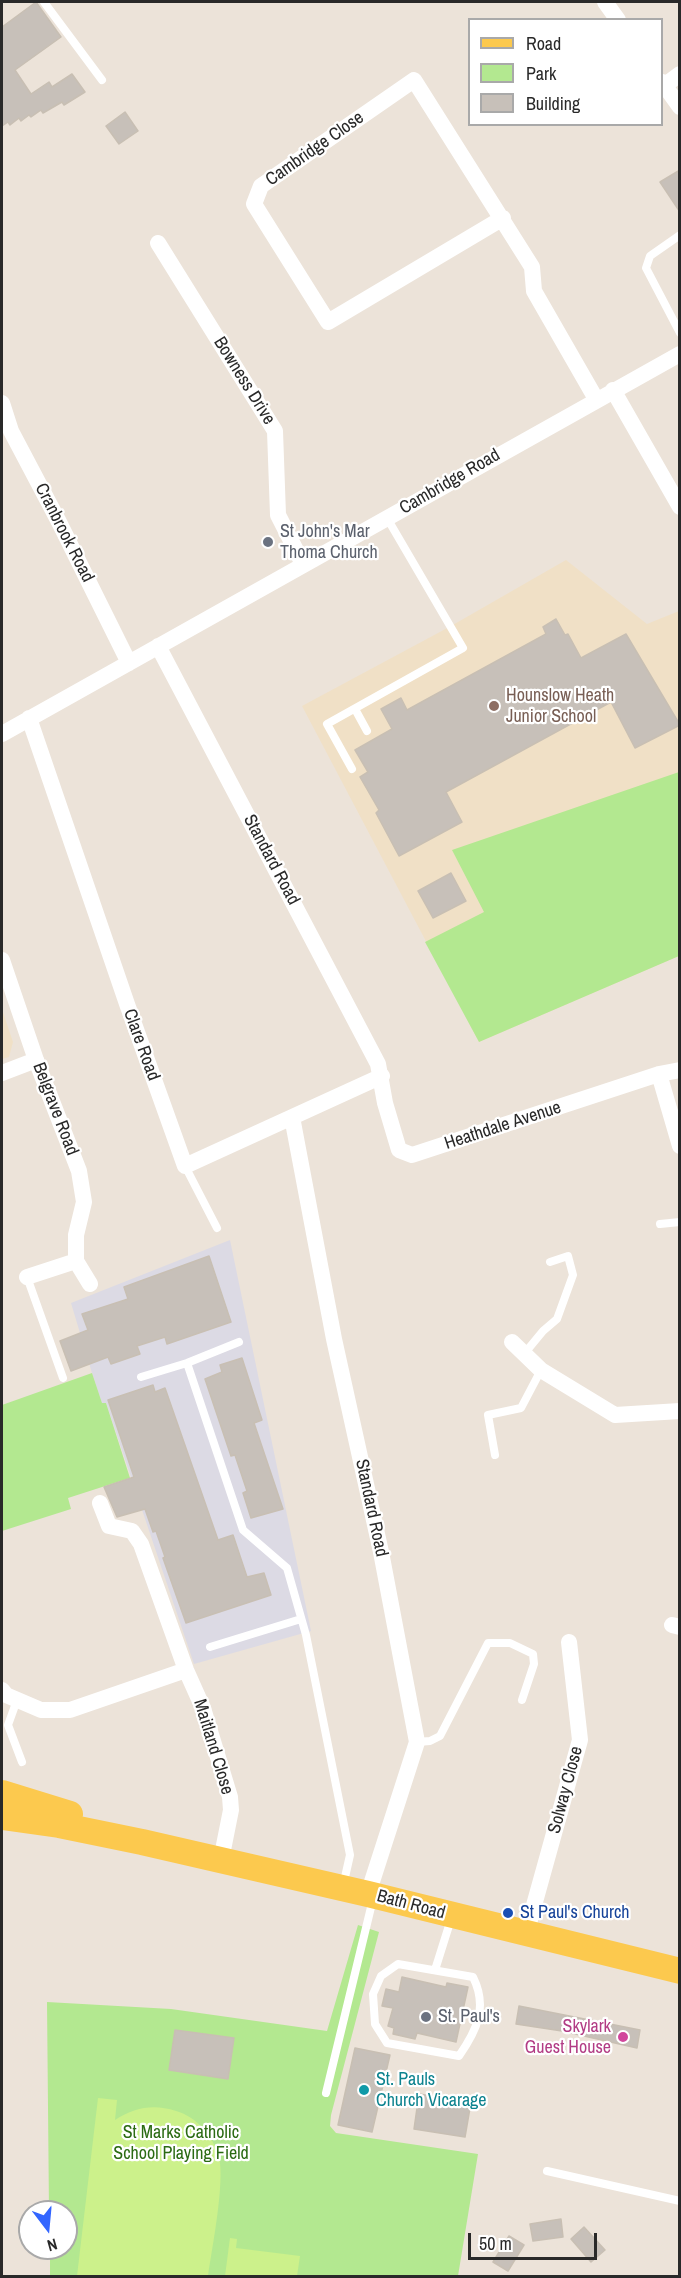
<!DOCTYPE html>
<html>
<head>
<meta charset="utf-8">
<style>
  body { margin:0 }
  #map { position:relative; width:681px; height:2278px; overflow:hidden; background:#ece3d9; font-family:"Archivo Narrow",sans-serif }
  canvas { display:block }
  .frame { position:absolute; inset:0; border:3px solid #292929; pointer-events:none }
  .legend { position:absolute; left:468px; top:18px; width:195px; height:108px; box-sizing:border-box; background:#fff; border:2px solid #a9a9a9; margin:0; padding:8px 10px; list-style:none; font-size:18px; color:#292929 }
  .legend li { display:flex; align-items:center; gap:12px; height:30px }
  .legend b { width:30px; border:2px solid #a9a9a9 }
  .north { position:absolute; left:18px; top:2200px; width:60px; height:60px; box-sizing:border-box; background:#fff; border:2px solid #a9a9a9; border-radius:50%; rotate:164deg; font-size:16px; font-weight:700; line-height:24px; text-align:center; color:#292929 }
  .north::after { content:''; display:block; margin:auto; width:21px; height:27px; background:#36f; clip-path:polygon(50% 0,100% 100%,50% 72%,0 100%) }
  .scale { position:absolute; left:468px; top:2233px; width:129px; height:27px; box-sizing:border-box; border:3px solid #292929; border-top:0; padding-left:8px; font-size:18px; line-height:21px; white-space:nowrap; color:#292929; -webkit-text-stroke:4px #fff; paint-order:stroke }
</style>
</head>
<body>
<div id="map">
<canvas width="681" height="2278"></canvas>
<div class="frame"></div>
<ul class="legend">
<li><b style="height:8px;background:#fcc94e"></b>Road</li>
<li><b style="height:16px;background:#b3e890"></b>Park</li>
<li><b style="height:16px;background:#c7c0b9"></b>Building</li>
</ul>
<div class="north">N</div>
<div class="scale">50 m</div>
</div>
<script>
const ctx = document.querySelector('canvas').getContext('2d');
ctx.lineJoin = 'round';
function paint(path, color) {
  ctx.fillStyle = color;
  ctx.fill(path, 'evenodd');
}
function strokePath(path, color, width, dash) {
  ctx.strokeStyle = color;
  ctx.lineWidth = width;
  ctx.lineCap = dash ? 'butt' : 'round';
  ctx.setLineDash(dash || []);
  ctx.stroke(path);
}
function write(font, color, halo, rows, align = 'center') {
  ctx.font = font + ' "Archivo Narrow",sans-serif';
  ctx.lineWidth = 4.5;
  ctx.setLineDash([]);
  ctx.textBaseline = 'middle';
  ctx.strokeStyle = halo;
  ctx.fillStyle = color;
  for (const [text, x, y, turn = 0] of rows) {
    ctx.save();
    ctx.translate(x, y);
    ctx.rotate((+turn || 0) * Math.PI / 180);
    ctx.textAlign = isNaN(turn) ? turn : align;
    if (halo) ctx.strokeText(text, 0, 0);
    ctx.fillText(text, 0, 0);
    ctx.restore();
  }
}
paint(new Path2D(`
  M230,1240L311,1631L194,1664L106,1403L102,1404L92,1373L71,1303Z`), '#dcdae4');
paint(new Path2D(`
  M566,560L647,624L679,611V956L479,1042L302,706L451,626Z
  M2,1009L13,1042L9,1057L2,1059Z`), '#f0e0c6');
paint(new Path2D(`
  M679,772V956L479,1042L425,942L484,912L452,850Z
  M92,1373L102,1403H106L130,1478L68,1498L71,1509L2,1531V1405Z
  M358,1925L379,1932L331,2115L330,2126L336,2133L478,2154L458,2276H50V2248H66V2212H49L47,2002L171,2009L327,2031Z`), '#b3e890');
paint(new Path2D(`
  M98,2098L117,2100L115,2120C135,2107 154,2104 176,2111C197,2117 213,2136 219,2157C225,2182 212,2248 208,2276H77Z
  M230,2238L237,2239L236,2248L300,2256L297,2276H225Z`), '#ccf18b');
const building = new Path2D(`
  M36,2L61,37L15,70L31,94L49,82L52,87L72,74L85,92L64,105L62,102L43,113L41,110L31,117L29,115L21,121L19,118L10,125L8,122L2,126V27Z
  M125,112L138,131L119,144L106,126Z
  M680,170V212L660,182Z
  M556,619L565,635L568,634L581,658L626,634L680,725L635,748L611,702L446,792L462,822L399,856L376,813L379,810L360,777L368,772L355,750L392,729L381,709L401,698L407,710L546,634L543,627Z
  M451,873L466,901L433,918L418,891Z
  M209,1256L231,1322L167,1344L165,1337L137,1346L140,1354L111,1364L108,1357L71,1371L60,1341L88,1330L82,1314L128,1299L124,1287Z
  M242,1358L262,1420L254,1423L283,1509L251,1518L243,1493L247,1491L235,1455L231,1456L205,1379L222,1372L220,1365Z
  M153,1385L155,1392L165,1388L218,1540L233,1535L247,1577L264,1573L271,1595L186,1623L163,1558L165,1557L156,1531L153,1532L145,1509L117,1517L104,1487L134,1477L108,1400Z
  M402,1977L446,1987L447,1983L468,1987L456,2042L417,2033L415,2039L393,2034L394,2028L388,2026L393,2008L382,2006L386,1989L399,1992Z
  M519,2006L640,2030L637,2048L562,2031L516,2024Z
  M175,2030L234,2038L228,2079L169,2070Z
  M355,2048L390,2055L372,2132L338,2125Z
  M419,2094L471,2102L465,2137L414,2129Z
  M561,2219L563,2237L533,2241L530,2224Z
  M584,2227L605,2250L591,2262L571,2239Z
  M509,2236L524,2245L508,2271L493,2262Z`);
paint(building, '#c7c0b9');
strokePath(building, '#c8bfb3', 1.5);
strokePath(new Path2D(`
  M44,2L102,80
  M680,235L650,256L646,268L680,333
  M355,709L367,731
  M352,769L327,724L463,648L387,518
  M185,1166L217,1228
  M660,1224L680,1222
  M27,1277L63,1378
  M524,1354L543,1331L557,1319L573,1275L568,1256L550,1262
  M187,1363L243,1530L287,1568L306,1635L350,1855L343,1886
  M141,1377L187,1363L239,1342
  M495,1455L488,1415L521,1408L541,1370
  M210,1647L301,1619
  M17,1700L8,1725L22,1762
  M417,1742L430,1741L440,1736L488,1643H510L533,1654L534,1664L522,1700
  M398,1964L473,1977C488,2007 477,2030 459,2056L387,2043L375,2024L373,1994L381,1976Z
  M435,1970L452,1916
  M326,2093L373,1899
  M547,2171L680,2201`), '#fff', 8);
strokePath(new Path2D(`
  M605,2L618,20
  M662,82L680,107
  M664,86L680,74
  M503,218L328,322L254,204L261,186L414,80L532,267L534,291L596,399
  M158,243L275,431L278,515L303,564
  M613,390L680,507
  M2,403L11,431L59,522L129,663
  M158,646L378,1064L385,1103L399,1150L412,1155L659,1074L680,1070
  M29,718L127,1004L185,1166L382,1076
  M2,734L680,354
  M2,960L36,1060L79,1171L84,1202L76,1235V1261L90,1284
  M2,1073L36,1060
  M659,1074L680,1146
  M292,1117L334,1339L381,1552L417,1742L368,1894
  M27,1277L76,1261
  M512,1342L541,1370L615,1415L680,1411
  M100,1503L109,1526L132,1531L141,1544L186,1670L203,1708L230,1797L231,1810L221,1860
  M672,1625L680,1627
  M2,1690L6,1695L41,1710H70L186,1670
  M526,1934L580,1740L569,1642`), '#fff', 16);
strokePath(new Path2D(`
  M2,1793L70,1814
  M2,1817L59,1825L142,1842L368,1894L680,1971`), '#fcc94e', 26);
for (const [x, y, r, color] of [
  [268,542,6,"#6b7280"],
  [494,706,6,"#8d6e63"],
  [508,1913,6,"#1a4fb4"],
  [426,2017,6,"#6b7280"],
  [623,2037,6,"#d1479c"],
  [364,2090,6,"#0f9aa8"]
]) {
  const dot = new Path2D();
  dot.arc(x, y, r, 0, 2 * Math.PI);
  ctx.fillStyle = color;
  ctx.fill(dot);
  strokePath(dot, '#fff', 2);
}
write('18px', '#292929', '#fff', [
  ["Cambridge Close",315,149,-35],
  ["Bowness Drive",244,381,58],
  ["Cambridge Road",450,482,-30],
  ["Cranbrook Road",64,533,63],
  ["Standard Road",271,860,62],
  ["Clare Road",141,1045,70],
  ["Belgrave Road",55,1109,69],
  ["Heathdale Avenue",503,1126,-18],
  ["Standard Road",371,1508,78],
  ["Maitland Close",213,1747,73],
  ["Solway Close",566,1790,-75],
  ["Bath Road",411,1905,15]
]);
write('18px', '#5b616d', '#fff', [
  ["St John's Mar",280,532],
  ["Thoma Church",280,553],
  ["St. Paul's",438,2017]
], 'left');
write('18px', '#785e54', '#fff', [
  ["Hounslow Heath",506,696],
  ["Junior School",506,717]
], 'left');
write('18px', '#164399', '#fff', [
  ["St Paul's Church",520,1913]
], 'left');
write('18px', '#b23c85', '#fff', [
  ["Skylark",611,2027],
  ["Guest House",611,2048]
], 'right');
write('18px', '#0d838f', '#fff', [
  ["St. Pauls",376,2080],
  ["Church Vicarage",376,2101]
], 'left');
write('18px', '#2b6b13', '#fff', [
  ["St Marks Catholic",181,2133],
  ["School Playing Field",181,2154]
]);
</script>
</body>
</html>
